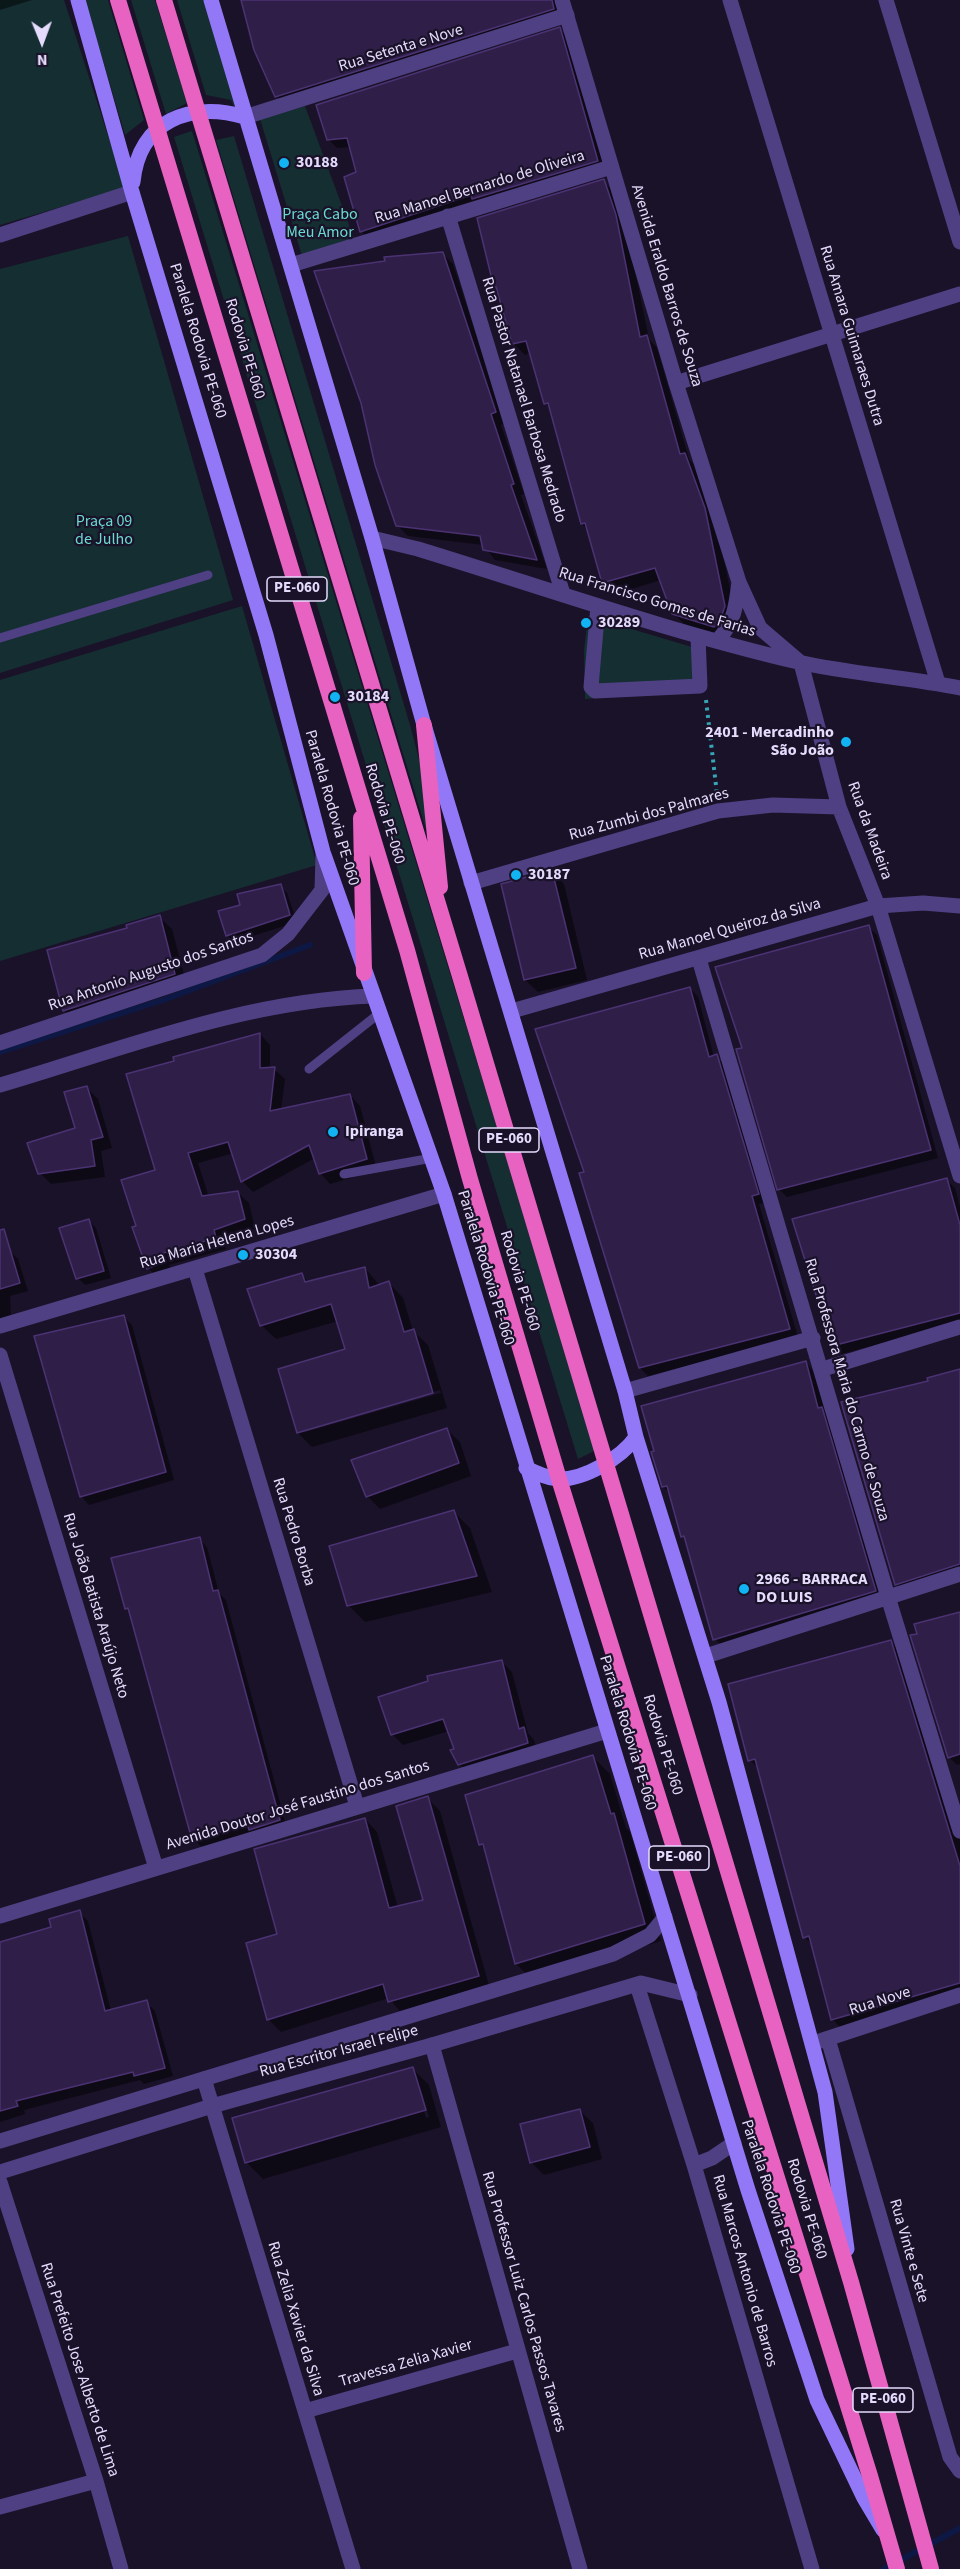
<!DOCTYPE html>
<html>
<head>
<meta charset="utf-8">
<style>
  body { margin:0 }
  #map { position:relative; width:960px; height:2569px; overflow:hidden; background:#1a1228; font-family:"Source Sans 3",sans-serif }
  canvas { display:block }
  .north { position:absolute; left:12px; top:12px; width:60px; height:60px; -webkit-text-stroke:4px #1a1228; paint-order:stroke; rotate:179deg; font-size:16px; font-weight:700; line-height:24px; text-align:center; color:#e5dbfd }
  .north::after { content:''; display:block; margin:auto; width:21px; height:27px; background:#e5dbfd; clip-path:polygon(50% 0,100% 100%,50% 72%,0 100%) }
</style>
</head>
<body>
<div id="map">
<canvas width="960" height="2569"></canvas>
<div class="north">N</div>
</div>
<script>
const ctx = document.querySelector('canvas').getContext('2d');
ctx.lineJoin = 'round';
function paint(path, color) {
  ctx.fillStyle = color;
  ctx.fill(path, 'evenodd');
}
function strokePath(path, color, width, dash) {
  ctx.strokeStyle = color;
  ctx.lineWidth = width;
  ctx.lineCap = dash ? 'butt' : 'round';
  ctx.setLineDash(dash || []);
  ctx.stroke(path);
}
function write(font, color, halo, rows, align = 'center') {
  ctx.font = font + ' "Source Sans 3",sans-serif';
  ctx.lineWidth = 4.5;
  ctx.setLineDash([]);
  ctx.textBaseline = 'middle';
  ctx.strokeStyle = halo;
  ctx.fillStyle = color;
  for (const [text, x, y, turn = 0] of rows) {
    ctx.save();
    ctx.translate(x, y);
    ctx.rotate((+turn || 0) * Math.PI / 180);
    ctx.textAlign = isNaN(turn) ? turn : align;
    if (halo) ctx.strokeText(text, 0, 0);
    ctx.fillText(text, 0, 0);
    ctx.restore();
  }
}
paint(new Path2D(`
  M0,0H64L125,188L0,225Z
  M85,0H108L144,120L125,135Z
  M131,0H155L187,103L166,114Z
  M177,0H207L237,114L231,100L206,95Z
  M305,106L355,241L303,259L260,119Z
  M192,131L596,1450L578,1459L174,137Z
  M234,136L410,725L433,812L426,829L216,140Z
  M128,236L233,600L0,673V269Z
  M242,606L317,865L0,961V680Z
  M588,616L702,650L703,689L585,699L584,650Z`), '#152e32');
paint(new Path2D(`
  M0,0H32L0,10Z
  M242,0H557L562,17L285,105L276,96Z
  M560,29L568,38L606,169L370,240L361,231L358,173L351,147L337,148L328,139Z
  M603,181L614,192L626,227L649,339L657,348L689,459L696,466L716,521L736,618L725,637L684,624L673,613L661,580L615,594L604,583L589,531L582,524L551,409L546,404L531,353L525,355L514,344L495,287Z
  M442,253L453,264L505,423L501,425L524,494L521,495L547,569L495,560L483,545L408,536L397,525Z
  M552,871L564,884L587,980L538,992L525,980Z
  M280,886L287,893L297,922L234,942L227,935L242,906Z
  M159,917L172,929L187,986L77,1023L64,1010L129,929Z
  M868,927L877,935L938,1158L787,1197L779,1189L744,1049Z
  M690,988L698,997L714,1057L725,1064L766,1203L759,1204L798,1337L648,1376L640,1368L586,1173Z
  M260,1034L270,1045V1069H274L285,1079L281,1110L350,1095L360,1106L377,1170L330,1184L320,1173L315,1158L253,1192L243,1182L234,1153L198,1163L209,1197L238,1193L249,1203L255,1229L223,1241L226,1249L169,1265L172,1272L158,1278L148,1268L138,1227L157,1172L175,1062Z
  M87,1088L98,1099L112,1148L101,1151L105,1177L51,1184L40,1173L77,1129Z
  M946,1179L955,1188L960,1207V1323L841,1354L833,1345Z
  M89,1221L96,1228L111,1278L85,1285L78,1278Z
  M10,1251L18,1259L28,1291L10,1296L11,1315L0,1319V1254Z
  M365,1268L380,1286L389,1283L403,1298L413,1331L428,1345L447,1408L312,1447L298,1433L347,1350L338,1321L276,1339L261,1325L302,1275L309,1282ZM440,1390L441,1393L305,1432V1429Z
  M123,1316L132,1325L174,1480L89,1505L81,1496Z
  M806,1363L814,1371L825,1412L829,1417L883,1599L723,1647L715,1639L671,1494L663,1487Z
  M960,1372V1574L904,1592L896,1584L842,1404Z
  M447,1430L460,1442L471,1476L380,1509L367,1496Z
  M453,1511L470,1528L492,1592L365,1622L349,1606Z
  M199,1539L207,1547L219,1593L226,1600L287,1829L202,1847L193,1839L131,1612L126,1608Z
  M960,1613V1764L957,1765L949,1757L919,1635Z
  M891,1642L899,1650L960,1841V1993L841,2028L832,2019L813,1945L804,1937L758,1768L750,1760Z
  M501,1661L512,1672L528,1733L534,1740L538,1754L470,1775L459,1764L449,1731L403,1745L392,1734L430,1682Z
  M593,1757L610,1774L626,1828L630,1832L661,1941L533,1980L516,1964L486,1850L480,1844Z
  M427,1798L440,1811L490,1989L402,2014L389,1998L281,2032L268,2019L279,1936L365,1819L377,1832L398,1908L424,1901Z
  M79,1912L88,1921L111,2011L146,2002L155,2011L173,2076L144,2084L140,2080L24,2110L25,2114L0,2122V1943L53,1928Z
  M412,2068L429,2085L441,2127L263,2179L246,2162ZM417,2086H420L429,2117L426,2118Z
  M580,2111L593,2123L602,2159L544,2175L531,2162Z`), '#0007');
strokePath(new Path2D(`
  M0,1052L166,999L310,945
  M884,2569L960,2528`), '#0e1845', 6);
const building = new Path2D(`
  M241,0H552L554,9L275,97L254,50Z
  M560,27L598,161L472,199L471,195L360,232L344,177L356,172L347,138L327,140L316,105Z
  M604,179L616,215L640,337L647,335L680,454L685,453L705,508L725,606L719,623L714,627L672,614L655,568L602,583L585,523L581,524L548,403L544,404L526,341L512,344L496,287L494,288L477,218Z
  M443,252L496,412L491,414L514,484L511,485L537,560L483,550L480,536L396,526L375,465L361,403L314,271L385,261L384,257Z
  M552,870L576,968L524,980L501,884Z
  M281,884L290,915L226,936L218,911L240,905L237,894Z
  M160,915L175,974L63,1011L47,950L127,928L126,925Z
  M869,925L931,1150L777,1190L736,1049L742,1048L715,967Z
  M690,987L709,1057L717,1054L759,1194L752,1196L790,1329L639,1368L579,1173L584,1172L535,1029Z
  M260,1033V1068L275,1067L270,1111L350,1094L367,1159L319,1174L309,1145L241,1182L228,1142L188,1153L202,1196L238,1191L245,1219L214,1230L216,1238L160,1254L162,1262L147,1269L132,1227L136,1226L121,1180L155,1170L126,1074L174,1061L173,1057Z
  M87,1086L103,1137L91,1140L95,1166L38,1174L27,1143L75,1128L64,1092Z
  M947,1178L960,1225V1313L832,1346L792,1219Z
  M89,1219L104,1271L76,1279L59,1228Z
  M4,1229L20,1283L0,1289V1230Z
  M365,1267L369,1288L389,1281L404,1332L414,1329L433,1393L297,1433L278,1369L345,1349L331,1304L260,1326L247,1289L302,1273L305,1282Z
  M124,1315L166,1472L80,1497L34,1336Z
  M806,1361L818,1408L822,1407L876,1591L713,1640L684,1536L681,1537L667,1486L662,1487L651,1452L654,1451L641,1406Z
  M960,1369V1564L895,1585L841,1402L928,1381L927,1378Z
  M447,1428L459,1463L366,1497L351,1460Z
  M454,1510L477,1576L347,1606L329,1546Z
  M200,1537L213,1591L218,1590L280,1820L249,1830L247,1824L192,1840L128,1608L125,1609L111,1558Z
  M960,1612V1754L948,1758L910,1635L917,1634L914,1624Z
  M891,1640L960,1866V1983L831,2020L809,1936L803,1938L755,1759L748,1761L728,1684Z
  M502,1660L519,1729L524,1727L528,1743L458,1765L450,1750L454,1749L443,1719L391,1735L378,1697L428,1681L427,1676Z
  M593,1755L611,1814L614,1813L645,1924L515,1964L483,1844L479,1845L465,1795Z
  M428,1796L479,1976L388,2002L383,1984L267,2020L246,1943L277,1934L254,1849L365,1818L389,1908L423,1900L396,1806Z
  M80,1910L105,2011L147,2000L165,2068L134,2076L133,2072L56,2091L16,2101L18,2106L0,2111V1942L51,1927L49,1919Z
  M413,2067L426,2110L245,2163L232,2118Z
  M580,2109L590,2147L530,2163L520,2124Z`);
paint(building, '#2f1f48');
strokePath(building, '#4b3273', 1.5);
strokePath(new Path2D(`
  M706,700L717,794`), '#37a5b5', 4, [3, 4.5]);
strokePath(new Path2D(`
  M0,638L208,575
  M309,1069L381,1012
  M344,1174L432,1158`), '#4f4084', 9);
strokePath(new Path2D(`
  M730,0L938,683
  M886,0L960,242
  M245,117L567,15
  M448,216L563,594
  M0,235L132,192
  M291,265L611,167
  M676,383L960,294
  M598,606L591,687L595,691L700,686L698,637
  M801,663L839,807L878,906L960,1176
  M471,883L718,811L773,805L839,807
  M699,959L888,1597L960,1831
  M0,1043L262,955L288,934L322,890L323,855
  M0,1085C122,1049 246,1000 374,996
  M195,1269L357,1806
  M0,1326L444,1194
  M0,1355L156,1868
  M823,1369L960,1327
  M625,1391L813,1338
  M706,1656L960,1574
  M0,1916L607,1731
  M637,1985L694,2165L812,2569
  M828,2039L950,2457L960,2471
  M820,2041L960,1995
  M432,2045L580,2569
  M204,2079L353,2569
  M694,2165L712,2158L734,2143
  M0,2182L96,2481L121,2569
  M305,2411L517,2351
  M0,2507L96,2481`), '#4f4084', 15);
strokePath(new Path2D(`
  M562,0L676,383L739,582L760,628L801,663
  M372,538L418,549C545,588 670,632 798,662C851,674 907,677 960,688
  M717,641C734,623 736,607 739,582
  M512,1011L878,906L923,903L960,906
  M0,2141L613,1954L650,1935L665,1917
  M0,2172L212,2106L432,2045L641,1983L690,1995`), '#4f4084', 15);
strokePath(new Path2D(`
  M78,0L132,192L266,635L323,852L444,1194L748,2190L817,2400L864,2498L883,2530
  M211,0L372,538L424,725L625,1391L636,1437L719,1702L825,2092L847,2249
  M133,182C139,120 191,101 245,117
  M526,1468C536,1473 546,1478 558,1479C584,1480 621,1458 636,1437`), '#9278f7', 15);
strokePath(new Path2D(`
  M118,0L407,950L470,1179L559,1479L870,2476L897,2569
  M164,0L459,973L851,2282L931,2569
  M424,725L440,887
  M361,818L364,973`), '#e862c1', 16);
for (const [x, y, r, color] of [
  [284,163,6,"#12b3f2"],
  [586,623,6,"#12b3f2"],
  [335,697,6,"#12b3f2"],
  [846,742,6,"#12b3f2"],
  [516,875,6,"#12b3f2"],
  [333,1132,6,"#12b3f2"],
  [243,1255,6,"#12b3f2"],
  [744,1589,6,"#12b3f2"]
]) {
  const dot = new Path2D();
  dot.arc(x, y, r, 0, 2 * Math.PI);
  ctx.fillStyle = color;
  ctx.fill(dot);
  strokePath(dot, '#1a1228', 2);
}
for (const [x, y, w] of [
  [297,589,60],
  [509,1140,60],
  [679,1858,60],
  [883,2400,60]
]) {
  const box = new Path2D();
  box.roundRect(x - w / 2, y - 12, w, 24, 4.5);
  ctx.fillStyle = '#1a1228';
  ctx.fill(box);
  strokePath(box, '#e5dbfd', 1.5);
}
write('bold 15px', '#e5dbfd', null, [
  ["PE-060",297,589],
  ["PE-060",509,1140],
  ["PE-060",679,1858],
  ["PE-060",883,2400]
]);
write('16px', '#e5dbfd', '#1a1228', [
  ["Rua Setenta e Nove",401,49,-17],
  ["Rua Manoel Bernardo de Oliveira",480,188,-17],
  ["Avenida Eraldo Barros de Souza",666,286,73],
  ["Rua Amara Guimaraes Dutra",851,336,73],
  ["Paralela Rodovia PE-060",197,341,73],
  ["Rodovia PE-060",244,349,73],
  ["Rua Pastor Natanael Barbosa Medrado",523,400,73],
  ["Rua Francisco Gomes de Farias",657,603,17],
  ["Paralela Rodovia PE-060",331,808,74],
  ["Rodovia PE-060",384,814,73],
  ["Rua Zumbi dos Palmares",649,815,-15],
  ["Rua da Madeira",869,831,70],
  ["Rua Manoel Queiroz da Silva",730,930,-16],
  ["Rua Antonio Augusto dos Santos",151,972,-19],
  ["Rua Maria Helena Lopes",217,1243,-16],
  ["Paralela Rodovia PE-060",485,1268,73],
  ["Rodovia PE-060",519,1281,73],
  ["Rua Professora Maria do Carmo de Souza",846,1390,74],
  ["Rua Pedro Borba",293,1532,73],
  ["Rua João Batista Araújo Neto",95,1606,73],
  ["Paralela Rodovia PE-060",627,1733,73],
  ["Rodovia PE-060",662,1745,73],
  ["Avenida Doutor José Faustino dos Santos",298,1806,-17],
  ["Rua Nove",880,2002,-18],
  ["Rua Escritor Israel Felipe",339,2052,-15],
  ["Paralela Rodovia PE-060",770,2197,72],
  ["Rodovia PE-060",806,2209,73],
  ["Rua Vinte e Sete",908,2251,74],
  ["Rua Marcos Antonio de Barros",744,2271,74],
  ["Rua Professor Luiz Carlos Passos Tavares",523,2302,74],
  ["Rua Zelia Xavier da Silva",295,2319,73],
  ["Travessa Zelia Xavier",406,2364,-16],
  ["Rua Prefeito Jose Alberto de Lima",79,2370,72]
]);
write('bold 16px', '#e5dbfd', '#1a1228', [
  ["30188",296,163],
  ["30289",598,623],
  ["30184",347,697],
  ["2401 - Mercadinho",834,733,"right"],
  ["São João",834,751,"right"],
  ["30187",528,875],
  ["Ipiranga",345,1132],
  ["30304",255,1255],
  ["2966 - BARRACA",756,1580],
  ["DO LUIS",756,1598]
], 'left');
write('16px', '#6adad2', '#1a1228', [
  ["Praça Cabo",320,215],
  ["Meu Amor",320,233],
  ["Praça 09",104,522],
  ["de Julho",104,540]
]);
</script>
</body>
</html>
